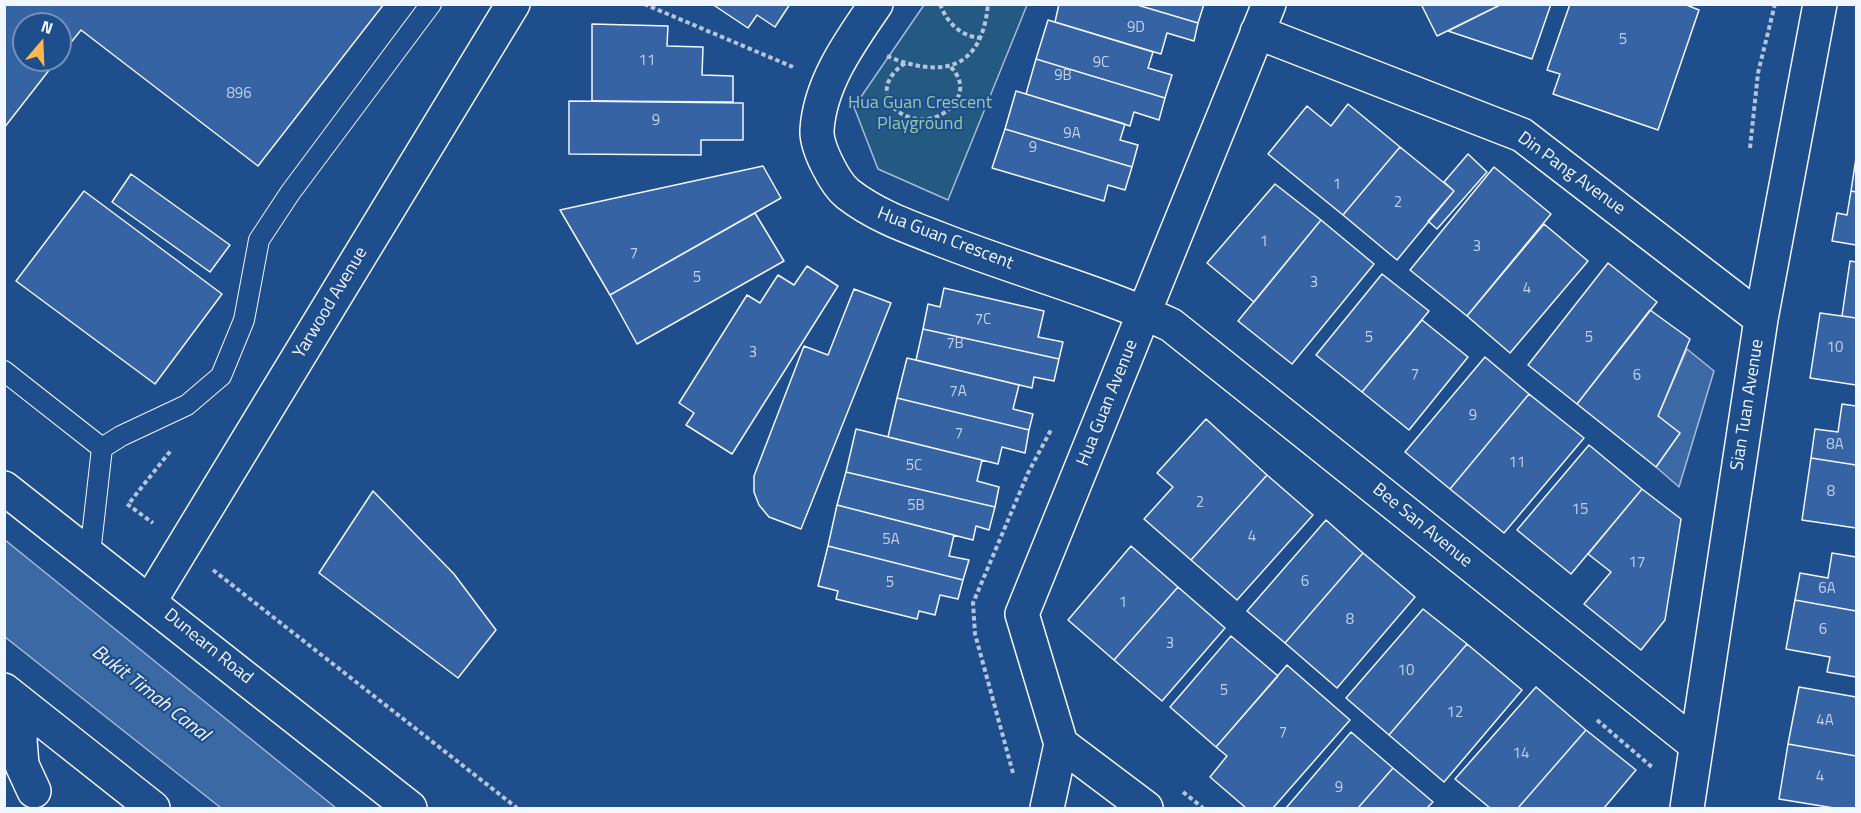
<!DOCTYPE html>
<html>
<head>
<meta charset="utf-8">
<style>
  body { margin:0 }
  #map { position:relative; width:1861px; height:813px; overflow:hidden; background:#1f4e8c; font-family:"Titillium Web",sans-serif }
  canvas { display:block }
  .frame { position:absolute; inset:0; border:6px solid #f2f6ff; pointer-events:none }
  .north { position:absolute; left:12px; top:12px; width:60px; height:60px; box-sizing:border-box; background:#1f4e8c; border:2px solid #7391ba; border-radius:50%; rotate:19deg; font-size:16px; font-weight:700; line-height:24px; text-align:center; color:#f2f6ff }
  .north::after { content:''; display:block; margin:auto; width:21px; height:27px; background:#ffb74d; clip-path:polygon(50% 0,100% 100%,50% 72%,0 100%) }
</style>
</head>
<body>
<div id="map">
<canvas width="1861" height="813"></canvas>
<div class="frame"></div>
<div class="north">N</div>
</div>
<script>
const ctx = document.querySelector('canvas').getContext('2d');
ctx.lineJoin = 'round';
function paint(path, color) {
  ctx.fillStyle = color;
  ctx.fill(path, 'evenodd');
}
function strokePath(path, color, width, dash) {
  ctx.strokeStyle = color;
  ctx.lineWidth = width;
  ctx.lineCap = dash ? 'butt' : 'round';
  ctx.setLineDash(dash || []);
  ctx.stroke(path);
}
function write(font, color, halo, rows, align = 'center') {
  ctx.font = font + ' "Titillium Web",sans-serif';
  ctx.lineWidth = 4.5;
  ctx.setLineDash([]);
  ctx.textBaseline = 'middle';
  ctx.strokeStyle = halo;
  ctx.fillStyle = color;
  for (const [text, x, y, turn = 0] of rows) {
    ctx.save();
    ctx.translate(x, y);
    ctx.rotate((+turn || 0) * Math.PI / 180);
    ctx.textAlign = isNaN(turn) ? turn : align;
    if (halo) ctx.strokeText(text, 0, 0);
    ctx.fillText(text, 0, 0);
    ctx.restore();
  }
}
const green = new Path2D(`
  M924,5H1027L948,200L878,169L854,107Z`);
paint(green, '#245a82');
strokePath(green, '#a8bbd7', 1.5);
const water = new Path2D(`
  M1687,349L1714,371L1679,487L1656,467L1680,433L1658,416Z
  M4,540H5L336,808H221L5,637Z`);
paint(water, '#3b69a3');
strokePath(water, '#a8bbd7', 1.5);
const building = new Path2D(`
  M4,4H384L258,166L81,30L60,56V24H24V60H57L4,128Z
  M712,4H790L775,27L757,15L748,28Z
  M1059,4H1134L1198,23L1194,41L1167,33L1161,54L1055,22Z
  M1134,4H1204L1198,23Z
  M1421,4H1502L1437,36Z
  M1502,4H1551L1532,59L1448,31Z
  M1570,4H1684L1699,10L1658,130L1553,94L1560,74L1547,70Z
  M1048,20L1153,52L1148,68L1172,75L1165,98L1036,59Z
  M592,24L668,26L667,46L703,47L702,75L733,76V102L592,101Z
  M1036,59L1165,98L1159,120L1134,112L1130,126L1026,94Z
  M1016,91L1125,124L1120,140L1138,145L1132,167L1005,129Z
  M569,101L743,103V140H701V155L569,154Z
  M1348,104L1400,147L1343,215L1268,154L1307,106L1331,126Z
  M1005,129L1132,167L1125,190L1108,185L1104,201L992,168Z
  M1400,147L1454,191L1397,260L1343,215Z
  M1468,154L1487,172L1437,229L1428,221L1454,191L1444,182Z
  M1856,158V192L1851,191Z
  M763,166L781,198L610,295L560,210Z
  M1494,167L1551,214L1467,316L1410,270Z
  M131,174L230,245L210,272L112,202Z
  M1275,184L1321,220L1254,302L1207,263Z
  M84,191L222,294L155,384L16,281Z
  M1851,191L1856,192V245L1832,241L1837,213L1847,215Z
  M755,213L784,261L637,344L610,295Z
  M1321,220L1374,264L1292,364L1238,321Z
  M1544,224L1588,261L1510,353L1467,316Z
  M1850,261L1856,262V318L1842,316Z
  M1608,263L1657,302L1577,404L1528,365Z
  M807,266L838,286L732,454L686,425L694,413L679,403L747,295L760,303L778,275L794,285Z
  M1382,274L1429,311L1362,392L1316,355Z
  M944,288L1044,311L1038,337L1063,342L1059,359L923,329L928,304L940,307Z
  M854,289L891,303L801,529L769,517L759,505L754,492V476L804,346L828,355Z
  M1650,310L1690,339L1658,416L1680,433L1656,467L1577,404Z
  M1820,313L1856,318V385L1810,378Z
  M1422,320L1468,357L1409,430L1362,392Z
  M923,329L1059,359L1054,381L1034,377L1032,388L916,360Z
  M1485,357L1529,394L1450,489L1405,452Z
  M907,358L1019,385L1013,409L1033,414L1029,430L897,398Z
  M1529,394L1584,438L1504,533L1450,489Z
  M897,398L1029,430L1025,453L1002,447L998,464L888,437Z
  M1842,404L1856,406V465L1811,458L1815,429L1838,432Z
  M1206,419L1267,475L1191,560L1144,519L1173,487L1157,473Z
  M856,429L982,460L977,481L999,487L995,507L846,472Z
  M1589,445L1642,489L1571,574L1517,530Z
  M1811,458L1856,465V528L1802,520Z
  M846,472L995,507L989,530L976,526L973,540L837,505Z
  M1267,475L1313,515L1237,600L1191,560Z
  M1642,489L1681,519L1665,620L1641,650L1584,604L1611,572L1588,554Z
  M373,491L454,574L496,630L458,678L319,573Z
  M837,505L954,535L949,556L969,560L963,580L828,546Z
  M1326,520L1363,553L1285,643L1247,611Z
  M828,546L963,580L958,599L940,595L935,615L919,611L917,619L836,599L838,591L818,586Z
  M1131,546L1178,587L1114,660L1068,620Z
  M1363,553L1415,597L1337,688L1285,643Z
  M1832,553L1856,557V611L1795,600L1800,573L1828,578Z
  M1178,587L1225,628L1162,701L1114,660Z
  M1795,600L1856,611V677L1827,672L1830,657L1786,649Z
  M1423,609L1467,644L1389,735L1346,698Z
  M1231,636L1278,676L1216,747L1170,707Z
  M1467,644L1522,690L1444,782L1389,735Z
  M1287,665L1350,720L1273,808H1246L1210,777L1227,756L1216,747Z
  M1536,687L1586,730L1518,808H1490L1455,779Z
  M1799,687L1856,697V756L1788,744Z
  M1586,730L1636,770L1604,808H1518Z
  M1351,732L1393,768L1358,808H1286Z
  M1788,744L1856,756V808H1834L1779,799Z
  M1393,768L1433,802L1427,808H1358Z`);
paint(building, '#3563a3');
strokePath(building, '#f2f6ff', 1.5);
const lane = new Path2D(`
  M4,371L102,448
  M90,554L102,448L121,436L187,405L221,376L244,320L259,240L290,193L431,4`);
const street = new Path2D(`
  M876,4C850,42 820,83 817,130C816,147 835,184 848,194C875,215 906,226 937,238C1014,269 1096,290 1171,325L1696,745
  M1257,32L1522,135L1761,319
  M150,601L513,4
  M1061,744L1146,808
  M1047,808L1061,744L1022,614L1269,4
  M1687,808L1761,319L1820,4`);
const highway = new Path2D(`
  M4,488L410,808
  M4,690L153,808
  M23,705L20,740L22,765L34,791`);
strokePath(lane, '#f2f6ff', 22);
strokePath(street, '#f2f6ff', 36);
strokePath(highway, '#f2f6ff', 36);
strokePath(new Path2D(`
  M644,4L793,67
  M940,4C947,23 961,37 982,38
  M887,56C942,79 982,70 988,4
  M905,63C852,100 928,147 957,99C964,86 959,75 949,65
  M1750,148L1758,73L1775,4
  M130,502L172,449
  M127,504L153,523
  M213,570L517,808
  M1597,720L1653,768
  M1013,773L975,634L973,603L1028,473L1052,428
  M1183,792L1203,808`), '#b3c4dc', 4, [4.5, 3]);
strokePath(lane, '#1f4e8c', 20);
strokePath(street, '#1f4e8c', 33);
strokePath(highway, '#1f4e8c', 33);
write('15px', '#c3d1e8', null, [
  ["9D",1136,28],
  ["5",1623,40],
  ["11",647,61],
  ["9C",1101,63],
  ["9B",1063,76],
  ["896",239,94],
  ["9",656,121],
  ["9A",1072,134],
  ["9",1033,148],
  ["1",1337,185],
  ["2",1398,203],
  ["1",1264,242],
  ["3",1477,247],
  ["7",634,254],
  ["5",697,278],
  ["3",1314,283],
  ["4",1527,289],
  ["7C",983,320],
  ["5",1369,338],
  ["5",1589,338],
  ["7B",955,344],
  ["10",1835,348],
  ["3",753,353],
  ["7",1415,375],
  ["6",1637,376],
  ["7A",958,392],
  ["9",1473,416],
  ["7",959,434],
  ["8A",1835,445],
  ["11",1517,463],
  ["5C",914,466],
  ["8",1831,492],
  ["2",1200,503],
  ["5B",916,506],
  ["15",1580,510],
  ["4",1252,537],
  ["5A",891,540],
  ["17",1637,563],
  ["6",1305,582],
  ["5",890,583],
  ["6A",1827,589],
  ["1",1123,603],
  ["8",1350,620],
  ["6",1823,630],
  ["3",1170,644],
  ["10",1406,671],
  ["5",1224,691],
  ["12",1455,713],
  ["4A",1825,721],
  ["7",1283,733],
  ["14",1521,754],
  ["4",1820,777],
  ["9",1339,788]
]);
write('18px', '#97c8a6', '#1f4e8c', [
  ["Hua Guan Crescent",920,104],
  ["Playground",920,125]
]);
write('18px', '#f2f6ff', '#1f4e8c', [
  ["Din Pang Avenue",1571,174,36],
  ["Hua Guan Crescent",945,239,21],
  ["Yarwood Avenue",331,303,-59],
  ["Hua Guan Avenue",1108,403,-68],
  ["Sian Tuan Avenue",1748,405,-81],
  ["Bee San Avenue",1422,526,39],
  ["Dunearn Road",208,647,39]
]);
write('italic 20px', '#f2f6ff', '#1f4e8c', [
  ["Bukit Timah Canal",150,694,38]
]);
</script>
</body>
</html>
